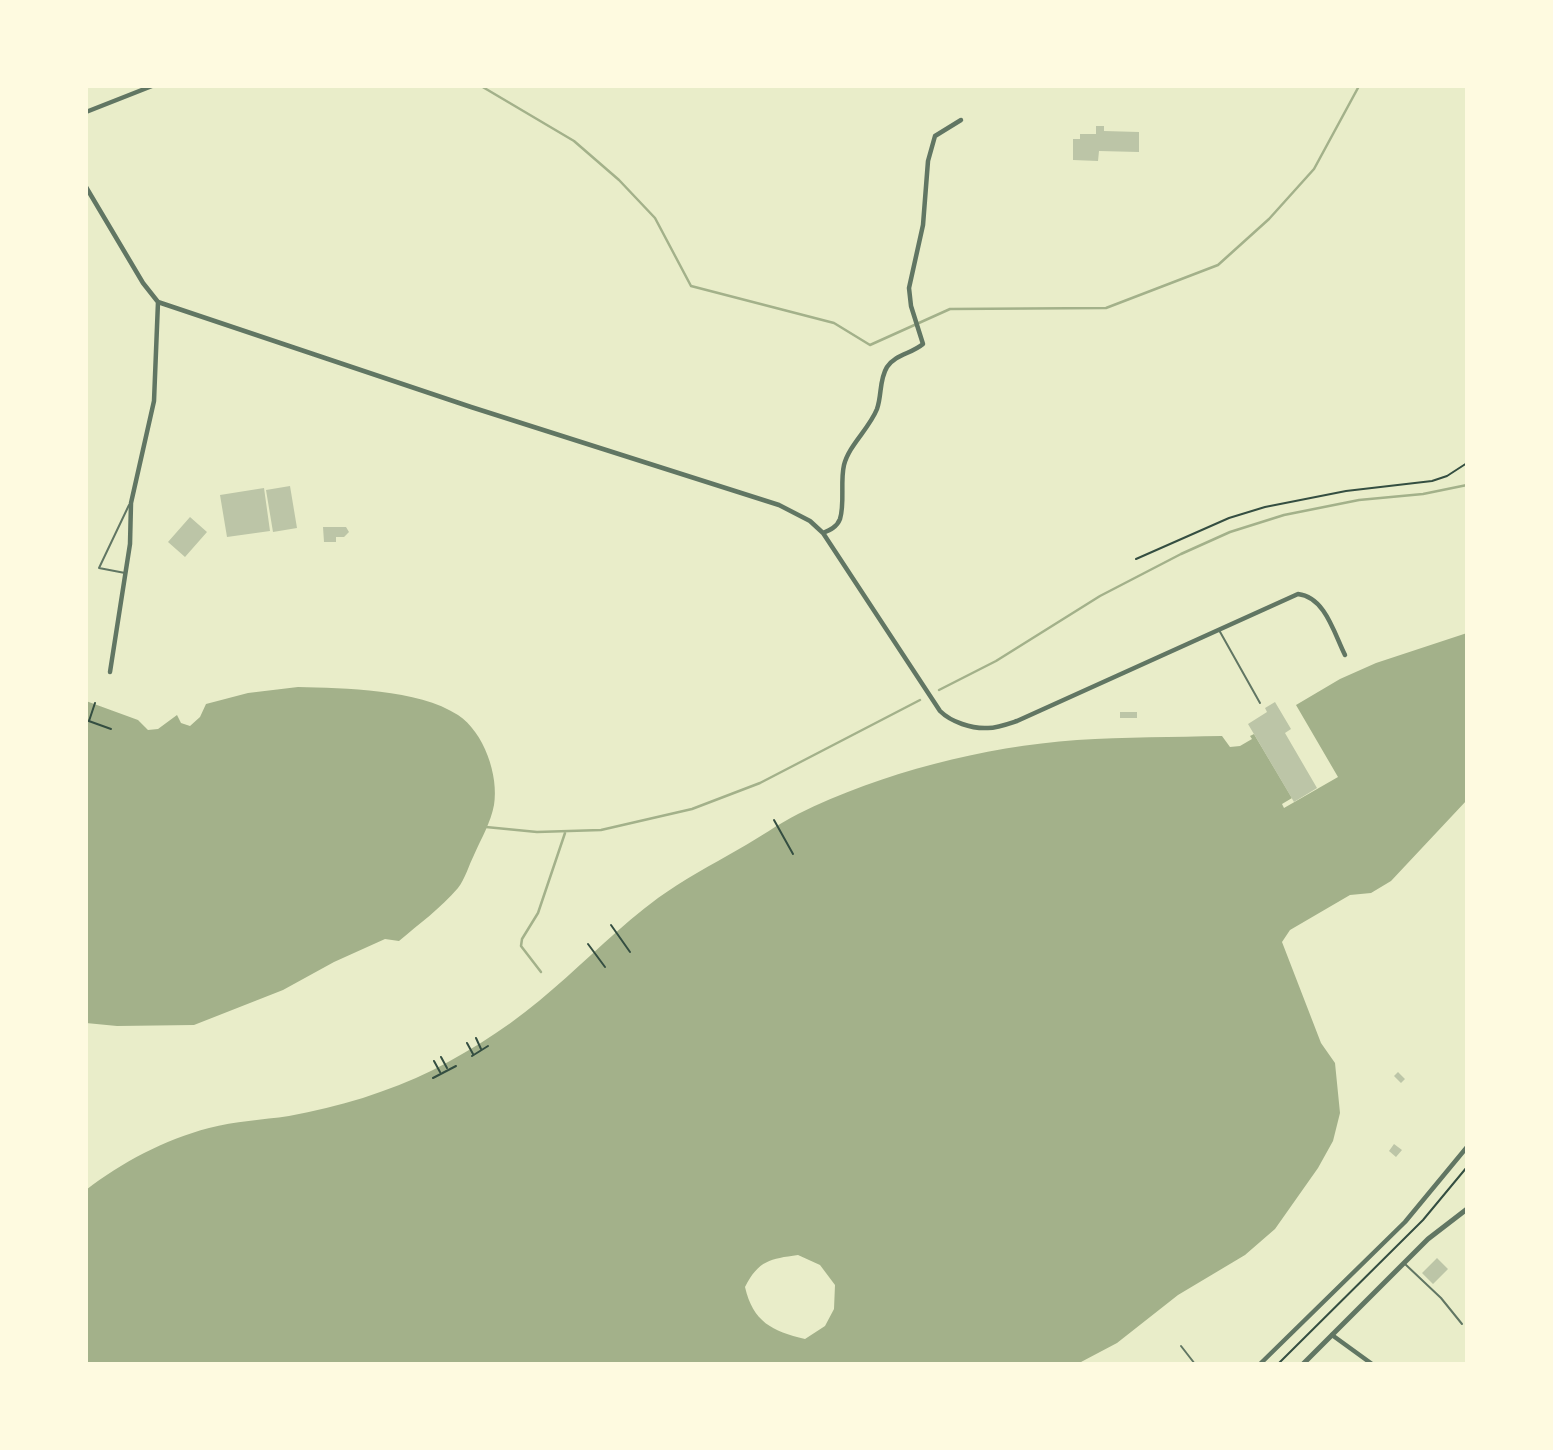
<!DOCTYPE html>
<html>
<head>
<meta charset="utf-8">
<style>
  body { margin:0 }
  #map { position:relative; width:1553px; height:1450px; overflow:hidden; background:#e9edc9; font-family:"Source Sans 3",sans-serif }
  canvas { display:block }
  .frame { position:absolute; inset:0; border:88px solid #fefae0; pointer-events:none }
</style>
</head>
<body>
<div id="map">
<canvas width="1553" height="1450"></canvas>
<div class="frame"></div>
</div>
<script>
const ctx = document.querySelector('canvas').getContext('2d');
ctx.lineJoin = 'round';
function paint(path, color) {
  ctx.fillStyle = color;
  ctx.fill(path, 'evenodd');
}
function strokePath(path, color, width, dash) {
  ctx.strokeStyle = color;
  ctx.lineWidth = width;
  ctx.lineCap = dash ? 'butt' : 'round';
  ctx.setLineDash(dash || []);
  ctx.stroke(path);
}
paint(new Path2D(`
  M1467,633V800L1391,881L1371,893L1350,895L1290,930L1282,942L1321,1043L1335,1063L1340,1113L1333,1141L1318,1168L1275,1229L1245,1255L1178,1295L1117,1343L1081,1362L1068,1364H86V1190C122,1162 164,1140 209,1128C235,1121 262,1120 289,1116C339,1107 388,1092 433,1070C476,1048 517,1021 553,989C588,959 620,926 658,898C683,880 711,865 739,849C759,838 778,824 798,814C883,772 983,747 1077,740C1125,737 1174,737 1222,736L1230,747L1240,746L1252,739L1250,736L1254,734L1292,798L1282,804L1284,808L1338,777L1296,705L1340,679L1376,663ZM798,1255L820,1265L835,1285L834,1309L825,1326L805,1339C772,1331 753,1322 745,1287C759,1260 770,1259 798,1255Z
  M298,687C344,688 418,689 458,715C484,732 499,776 494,805C491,822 481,839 474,855C469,865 465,879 458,888C441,908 419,924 399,941L385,939L334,962L283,990L194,1025L117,1026L86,1023V701L138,720L148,730L158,729L177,715L181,723L190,726L200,717L206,704L248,693Z`), '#a3b18a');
strokePath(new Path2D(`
  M481,86L574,141L619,180L655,218L691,286L834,323L870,345L950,309L1106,308L1218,265L1269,219L1314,169L1359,86
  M939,690L996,661L1100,596L1181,554L1230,532L1284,515L1359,500L1423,494L1467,485
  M486,827L537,832L601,830L692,809L760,783L920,700
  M541,972L521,946L522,939L538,913L565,833`), '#a3b18a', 2.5);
paint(new Path2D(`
  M1096,126H1104V131L1139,132V152L1099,151L1098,161L1073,160V139H1080V134H1096Z
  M290,486L297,528L273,532L266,490Z
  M264,488L270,531L227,537L220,495Z
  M190,517L207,532L185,557L168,542Z
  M323,527H346L349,532L344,537H336V542H324Z
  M1275,702L1291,729L1285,733L1317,788L1294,802L1248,724L1267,712L1265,708Z
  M1120,712H1137V718H1120Z
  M1398,1072L1405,1079L1401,1083L1394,1076Z
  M1394,1144L1402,1150L1396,1157L1389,1151Z
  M1437,1258L1448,1269L1433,1284L1422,1273Z`), '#bcc5a7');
strokePath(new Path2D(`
  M1136,559L1229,518L1265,507L1346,491L1432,481L1447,476L1467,463
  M86,720L111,729
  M89,721L95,703
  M774,820L793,854
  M611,925L630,952
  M588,944L605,967
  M476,1038L481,1049
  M467,1043L473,1054
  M472,1056L488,1046
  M441,1057L447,1068
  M434,1061L440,1072
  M433,1078L456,1066
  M1278,1364L1423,1220L1467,1167`), '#344e41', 2);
strokePath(new Path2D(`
  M125,573L99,568L129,505
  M1219,630L1260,703
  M1405,1264L1441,1298L1462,1324
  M1181,1346L1195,1364`), '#617663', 2);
strokePath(new Path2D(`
  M86,112L152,86
  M86,187L143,283L158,302L154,401L131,503L130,544L110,672
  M158,302L471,407L779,505L810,521L823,533L940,711C951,722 972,729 988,728C997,728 1008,724 1017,721L1298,594C1325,597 1334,633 1345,655
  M823,533C830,530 837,527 840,519C845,503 840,482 844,465C849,445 869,429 877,409C882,395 879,380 887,367C896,354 911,354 923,344L911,306L909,288L923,225L928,161L935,136L961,120
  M1332,1335L1372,1364
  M1260,1364L1405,1222L1467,1147`), '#617663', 4.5);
strokePath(new Path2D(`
  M1303,1364L1428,1239L1467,1209`), '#617663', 5);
</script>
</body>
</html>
